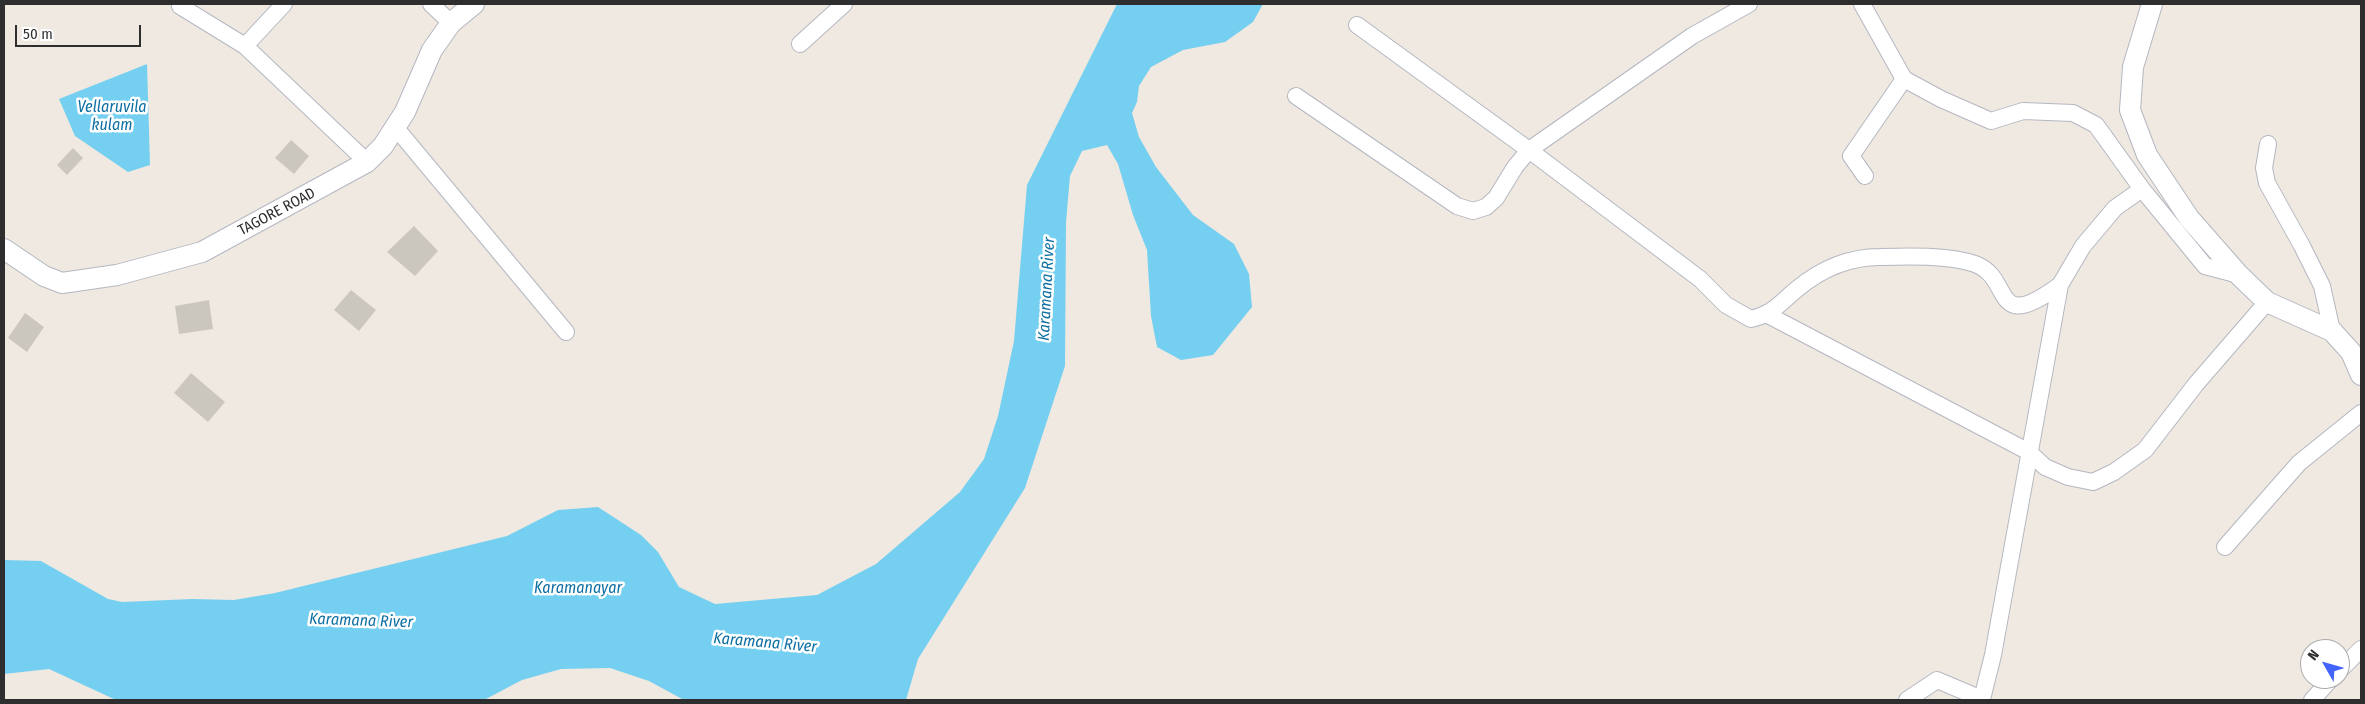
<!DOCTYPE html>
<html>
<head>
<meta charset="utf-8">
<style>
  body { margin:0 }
  #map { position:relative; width:2365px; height:704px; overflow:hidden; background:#efe9e1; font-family:"Fira Sans Condensed",sans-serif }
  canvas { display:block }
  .frame { position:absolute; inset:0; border:5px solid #2e2e2e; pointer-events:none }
  .north { position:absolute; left:2300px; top:639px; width:50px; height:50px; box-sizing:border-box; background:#fff; border:1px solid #ababab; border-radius:50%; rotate:308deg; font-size:14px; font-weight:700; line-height:20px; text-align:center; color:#2e2e2e }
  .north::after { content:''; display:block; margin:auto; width:18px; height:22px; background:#4264fb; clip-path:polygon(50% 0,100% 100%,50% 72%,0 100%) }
  .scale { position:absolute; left:15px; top:25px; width:126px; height:22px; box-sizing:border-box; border:2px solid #2e2e2e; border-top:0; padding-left:6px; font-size:15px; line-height:18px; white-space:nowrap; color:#2e2e2e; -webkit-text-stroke:4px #fff; paint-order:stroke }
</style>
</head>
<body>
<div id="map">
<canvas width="2365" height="704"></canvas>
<div class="frame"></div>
<div class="north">N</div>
<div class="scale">50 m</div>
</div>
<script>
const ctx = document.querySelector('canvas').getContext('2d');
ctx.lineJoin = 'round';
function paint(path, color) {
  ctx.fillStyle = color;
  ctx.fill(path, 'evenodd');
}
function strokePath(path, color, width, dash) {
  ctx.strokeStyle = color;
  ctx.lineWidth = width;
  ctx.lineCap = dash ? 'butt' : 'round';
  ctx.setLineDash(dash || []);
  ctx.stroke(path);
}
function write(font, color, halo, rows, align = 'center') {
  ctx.font = font + ' "Fira Sans Condensed",sans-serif';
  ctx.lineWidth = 5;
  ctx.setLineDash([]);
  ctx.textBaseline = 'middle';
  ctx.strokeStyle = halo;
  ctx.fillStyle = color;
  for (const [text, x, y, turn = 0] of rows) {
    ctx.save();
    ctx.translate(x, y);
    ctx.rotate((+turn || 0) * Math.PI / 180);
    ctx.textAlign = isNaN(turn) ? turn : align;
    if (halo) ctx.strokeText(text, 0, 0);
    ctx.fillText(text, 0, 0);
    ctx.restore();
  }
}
paint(new Path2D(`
  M1117,4H1263L1253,22L1225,42L1183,50L1151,67L1139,86L1137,102L1132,113L1139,137L1156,167L1193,215L1234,244L1249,274L1252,307L1213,355L1181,360L1157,347L1151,316L1147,250L1133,215L1118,164L1107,145L1082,151L1070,176L1066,222L1065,366L1025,488L918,659L906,700H684L649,681L610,668L561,669L522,680L484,700H116L49,669L4,674V560L41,561L108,599L122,602L192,599L234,600L275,593L507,536L558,510L598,507L641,535L658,552L679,587L715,604L817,595L876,564L960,492L984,459L998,416L1014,341L1027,185Z
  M147,64L150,165L128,172L75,136L59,99Z`), '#75cff0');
paint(new Path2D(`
  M291,140L309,156L294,174L275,158Z
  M73,148L83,158L67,175L57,165Z
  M414,226L438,251L415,276L387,252Z
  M351,290L376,310L359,331L334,310Z
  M209,300L213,329L179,334L175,306Z
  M25,313L44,327L27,352L8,338Z
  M191,373L225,402L208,422L174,393Z`), '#cbc7bf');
const minor = new Path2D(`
  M431,4L451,23
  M1862,4L1904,79L1941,99L1991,121L2023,111L2073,113L2096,125L2142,189
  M180,6L245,46L367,162
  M1357,25L1529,150L1700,279L1726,305L1751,319C1773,314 1780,303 1797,289C1821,269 1849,257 1880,257C1908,256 1948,255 1975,264C2014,278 1990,336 2060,285
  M800,44L844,4
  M245,46L284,4
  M1296,96L1457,206L1473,211L1486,207L1496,198L1515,167L1529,150L1692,36L1749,4
  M396,128L566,332
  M2268,144L2264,168L2267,183L2302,246L2322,286L2332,331
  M1865,176L1851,156L1904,79
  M1768,315L2029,452L2045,467L2068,477L2093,482L2114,472L2145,450L2196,384L2267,302
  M2225,547L2299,463L2361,413
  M2340,670L2361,649
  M1907,700L1937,680L1982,699L1993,655L2060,285L2083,246L2115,208L2142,189L2205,266L2239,275
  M2312,700L2331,679`);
const tertiary = new Path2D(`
  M2152,4L2133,67L2130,110L2147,155L2189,218L2239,275L2267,302L2332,331L2351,352L2361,375
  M4,249L44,276L62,283L117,275L202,252L367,162L383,146L405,112L432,50L451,23L474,4`);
strokePath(minor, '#b4b7c1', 18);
strokePath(tertiary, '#b4b7c1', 22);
strokePath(minor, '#fff', 16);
strokePath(tertiary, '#fff', 20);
write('15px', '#2e2e2e', '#fff', [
  ["TAGORE ROAD",277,212,-28]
]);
write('italic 16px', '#0d6fa3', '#fff', [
  ["Vellaruvila",112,108],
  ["kulam",112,126],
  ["Karamana River",1047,289,-87],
  ["Karamanayar",578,589],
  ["Karamana River",361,621,2],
  ["Karamana River",765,643,5]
]);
</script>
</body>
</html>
